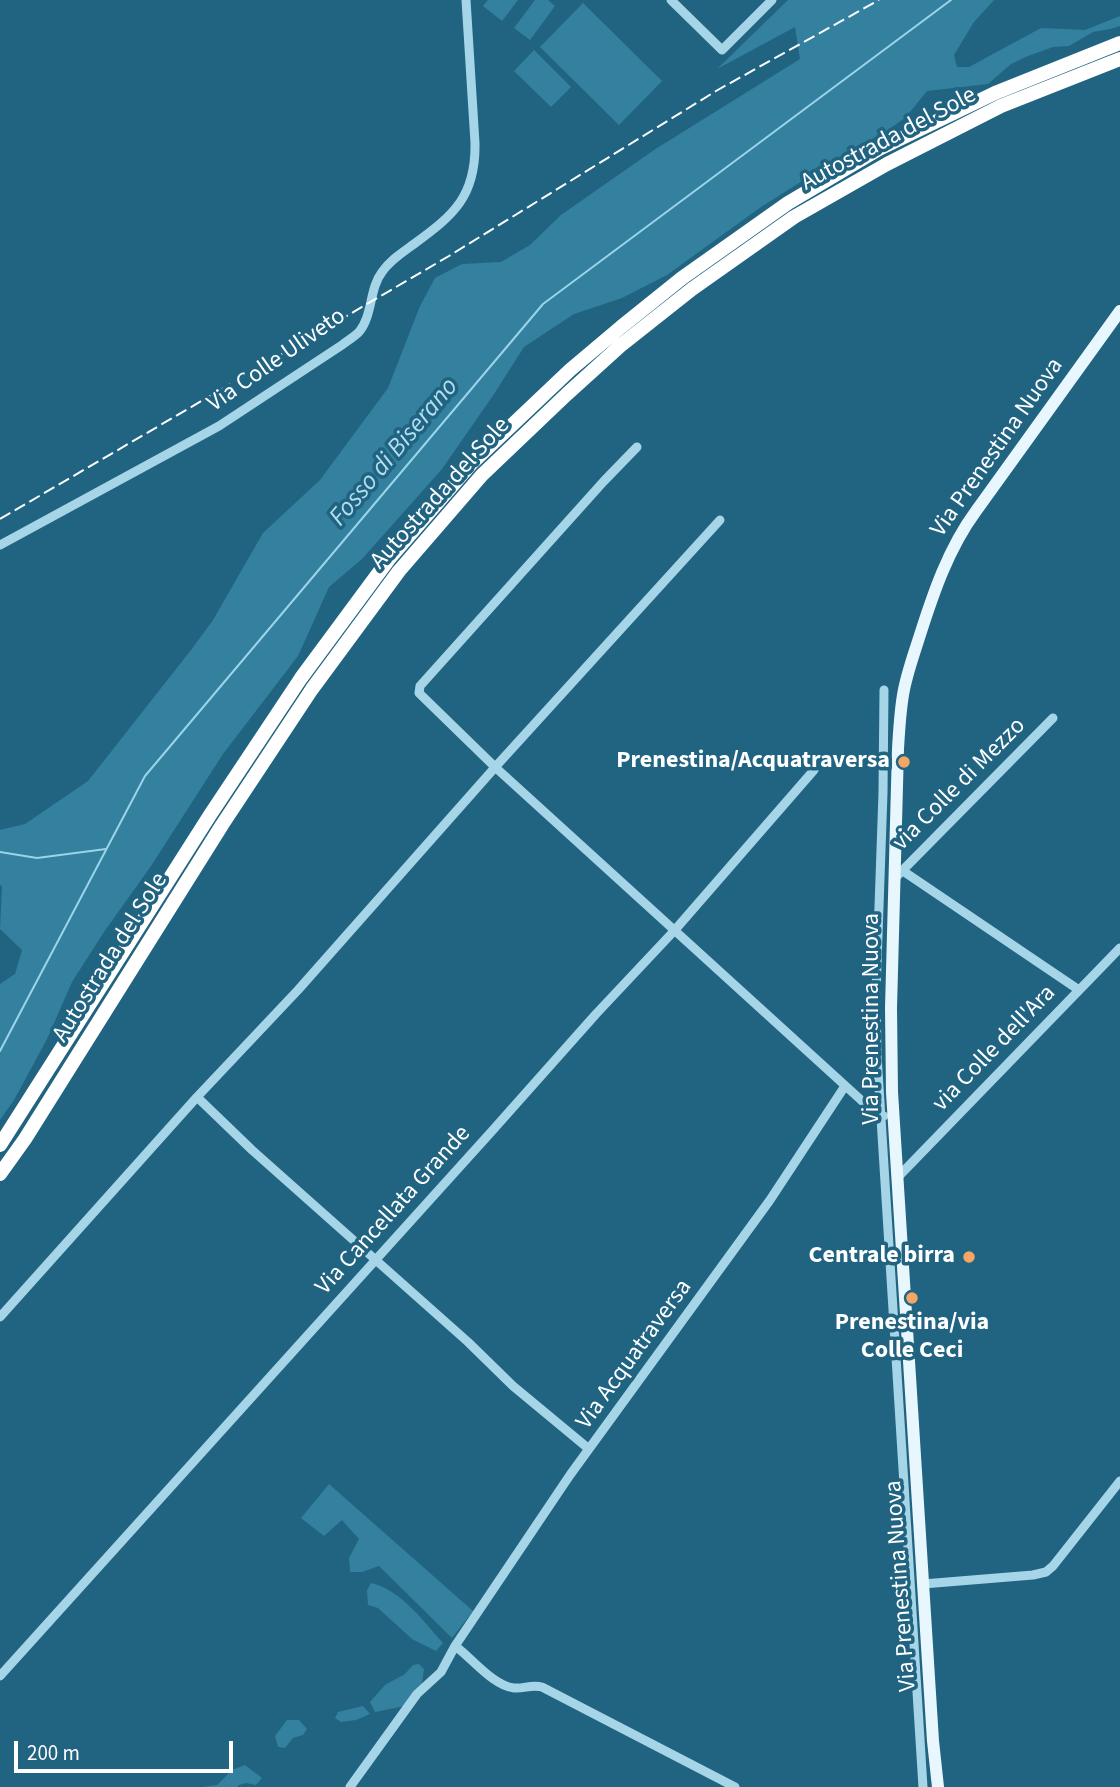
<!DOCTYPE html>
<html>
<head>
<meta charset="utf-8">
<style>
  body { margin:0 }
  #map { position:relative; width:1120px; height:1787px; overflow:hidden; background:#206481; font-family:"Source Sans 3",sans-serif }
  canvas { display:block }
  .scale { position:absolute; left:14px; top:1741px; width:219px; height:32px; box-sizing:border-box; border:4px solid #fff; border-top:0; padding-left:9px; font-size:21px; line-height:24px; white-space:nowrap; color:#fff; -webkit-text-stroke:5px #206481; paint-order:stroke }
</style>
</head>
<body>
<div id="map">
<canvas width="1120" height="1787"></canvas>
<div class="scale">200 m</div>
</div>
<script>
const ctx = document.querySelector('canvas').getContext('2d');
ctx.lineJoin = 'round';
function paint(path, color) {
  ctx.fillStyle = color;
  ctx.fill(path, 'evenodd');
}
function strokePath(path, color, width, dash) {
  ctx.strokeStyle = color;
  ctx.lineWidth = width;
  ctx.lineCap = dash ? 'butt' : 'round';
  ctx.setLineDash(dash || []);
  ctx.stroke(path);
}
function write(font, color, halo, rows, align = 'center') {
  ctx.font = font + ' "Source Sans 3",sans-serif';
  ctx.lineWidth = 7;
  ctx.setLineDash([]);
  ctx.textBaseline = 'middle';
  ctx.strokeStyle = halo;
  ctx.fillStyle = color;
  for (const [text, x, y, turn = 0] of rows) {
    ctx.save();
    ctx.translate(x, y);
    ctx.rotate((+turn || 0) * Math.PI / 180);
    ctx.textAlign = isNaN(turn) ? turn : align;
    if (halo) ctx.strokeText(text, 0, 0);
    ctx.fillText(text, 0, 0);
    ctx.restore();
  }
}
paint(new Path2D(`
  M488,0H518L502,21L483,6Z
  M535,0H548L555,6L530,40L514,28Z
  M788,0H994L974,22L954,55L957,67H969L1041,28L1085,30L1120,16V26L1110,29L1093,32L1069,46L1053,47L1028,56L1011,64L988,84L927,91L906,117L885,132L853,149L761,207L667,275L622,298L574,314L524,347L494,394L442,469L362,559L329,587L298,656L223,754L151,866L104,932L72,982L47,1039L14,1100L0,1120V984L15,974L22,950L0,929L2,886L0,885V830L25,824L88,781L191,650L213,620L263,533L320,480L388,388L420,306L435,278L462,264L501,262L530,245L561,215L654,150L800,59L795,27L717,69Z
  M583,3L662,81L619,125L540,47Z
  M534,50L571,87L551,107L514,71Z
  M329,1484L473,1611L452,1638L379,1566L362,1572H350L349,1558L359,1539L342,1520L324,1536L301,1518Z
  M371,1583C400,1589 424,1622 443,1643L436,1651L412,1639L378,1608L368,1605L367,1590Z
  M419,1664L424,1669L422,1683L405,1706L375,1712L370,1702L385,1685L405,1674L413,1665Z
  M363,1706L370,1714L356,1720L341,1722L335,1718L338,1712Z
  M287,1720H299L307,1729L303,1735L293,1738L285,1748L278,1747L275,1736Z
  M245,1765L262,1778L256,1785L246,1783L239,1785L237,1787H203L217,1785L232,1770Z`), '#34809f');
strokePath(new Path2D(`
  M0,852L37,858L106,849
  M0,1051L145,776L543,304L951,0`), '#99d4e9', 2);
strokePath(new Path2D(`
  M671,0L722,50L772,0
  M637,447L604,481L420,686L419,693L495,767L872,1110L880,1117L884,1116
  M0,545L219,426L342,345C347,341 354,337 359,332C373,315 369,289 382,272C390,260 403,252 414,244C454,215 476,196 475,143L466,0
  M884,690L883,793L876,992L877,1055L923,1787
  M903,871L1079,990
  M894,879L1053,718
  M197,1097L252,1150L468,1342L513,1386L589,1449
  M898,1177L1120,948
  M0,1317L197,1097L298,990L498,764L720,520
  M923,1584L1033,1575L1046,1572L1053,1566L1120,1481
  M455,1646L570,1475L770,1200L845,1086
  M0,1676L492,1131L596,1014L674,931L814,770
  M350,1787L417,1694L441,1672L455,1646C471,1657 493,1686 514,1688C524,1689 531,1684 542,1687L735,1787`), '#a6d5e8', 9);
strokePath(new Path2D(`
  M938,1787L933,1741L892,1092L891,1008L898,749C899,731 900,713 903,695C906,676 913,657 919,638C933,594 948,549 976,511L1120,311`), '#e8f6fe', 12);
strokePath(new Path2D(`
  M0,1145L210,815L301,678L389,559L472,463L570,370L621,327L682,278L788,203L879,149L995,93L1120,43
  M0,1174L25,1139L222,825L312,689L399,571L482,475L567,394L620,346L692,289L794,217L887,164L1001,106L1120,59`), '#fff', 14);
strokePath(new Path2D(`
  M0,519L449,256L716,91L879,0`), '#fff', 2, [12, 5]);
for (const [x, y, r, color] of [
  [904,762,7,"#f5a666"],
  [969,1257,7,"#f5a666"],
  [912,1298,7,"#f5a666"]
]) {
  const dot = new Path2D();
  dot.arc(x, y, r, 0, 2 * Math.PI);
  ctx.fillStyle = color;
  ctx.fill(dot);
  strokePath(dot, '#206481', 2.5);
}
write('24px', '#fff', '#206481', [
  ["Autostrada del Sole",889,140,-28],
  ["Via Colle Uliveto",277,361,-35],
  ["Via Prenestina Nuova",998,448,-55],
  ["Autostrada del Sole",441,494,-48],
  ["via Colle di Mezzo",960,785,-45],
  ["Autostrada del Sole",111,958,-58],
  ["Via Prenestina Nuova",873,1019,-90],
  ["via Colle dell'Ara",995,1049,-46],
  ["Via Cancellata Grande",394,1211,-48],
  ["Via Acquatraversa",635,1355,-54],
  ["Via Prenestina Nuova",902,1586,-94]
]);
write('bold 24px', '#fff', '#206481', [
  ["Prenestina/Acquatraversa",890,762],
  ["Centrale birra",955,1257],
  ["Prenestina/via",912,1324,"center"],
  ["Colle Ceci",912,1352,"center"]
], 'right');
write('italic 26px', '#b1def0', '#206481', [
  ["Fosso di Biserano",395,453,-50]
]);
</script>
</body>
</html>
